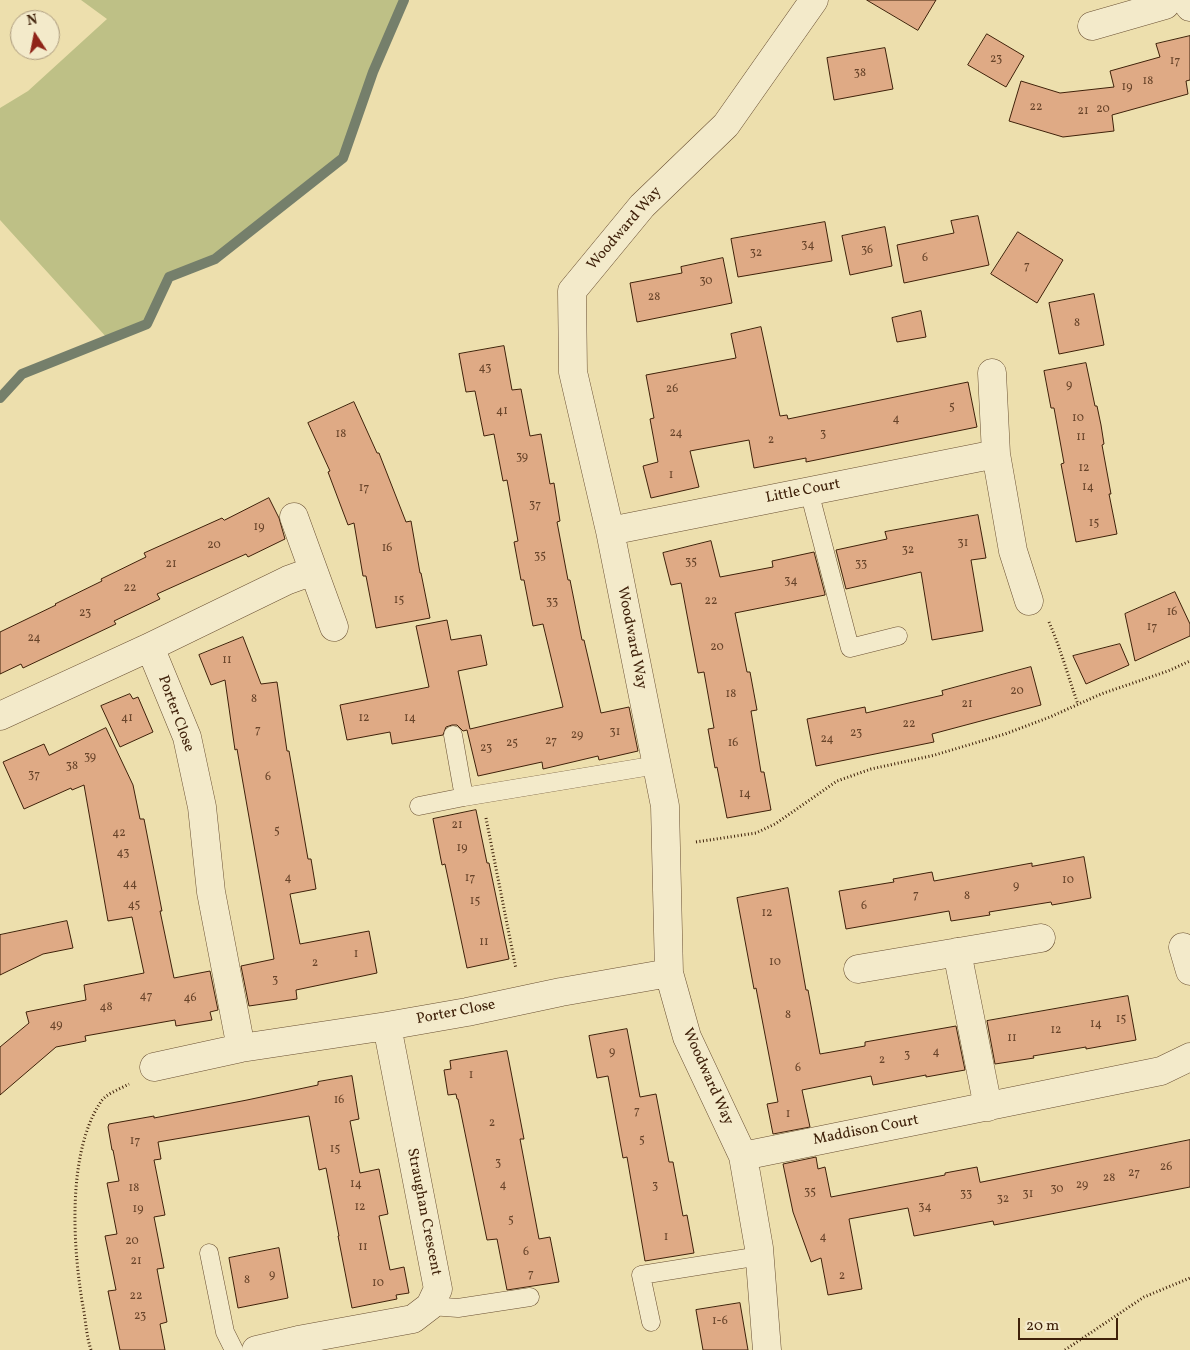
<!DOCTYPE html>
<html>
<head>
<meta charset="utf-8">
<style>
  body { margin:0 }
  #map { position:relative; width:1190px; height:1350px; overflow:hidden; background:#eddfad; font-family:Vollkorn,serif }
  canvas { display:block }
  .north { position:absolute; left:10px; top:10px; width:50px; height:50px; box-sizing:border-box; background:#f3eaca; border:1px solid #ab9a7d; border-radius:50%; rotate:349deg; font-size:14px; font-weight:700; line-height:20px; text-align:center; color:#3f210a }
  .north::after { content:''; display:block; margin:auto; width:18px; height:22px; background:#8f2418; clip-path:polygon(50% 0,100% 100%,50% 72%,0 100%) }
  .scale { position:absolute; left:1018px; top:1318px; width:100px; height:22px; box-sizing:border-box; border:2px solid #3f210a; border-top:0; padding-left:6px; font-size:15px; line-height:18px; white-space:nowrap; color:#3f210a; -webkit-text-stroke:4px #f3eaca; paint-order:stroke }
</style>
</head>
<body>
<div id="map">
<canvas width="1190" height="1350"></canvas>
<div class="north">N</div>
<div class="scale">20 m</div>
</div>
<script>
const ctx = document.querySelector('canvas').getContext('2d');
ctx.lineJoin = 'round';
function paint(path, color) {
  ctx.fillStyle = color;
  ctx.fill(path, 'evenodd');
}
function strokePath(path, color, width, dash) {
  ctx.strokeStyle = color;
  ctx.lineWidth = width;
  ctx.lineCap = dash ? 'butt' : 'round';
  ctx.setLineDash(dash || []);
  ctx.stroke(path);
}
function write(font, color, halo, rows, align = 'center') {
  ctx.font = font + ' Vollkorn,serif';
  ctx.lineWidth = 5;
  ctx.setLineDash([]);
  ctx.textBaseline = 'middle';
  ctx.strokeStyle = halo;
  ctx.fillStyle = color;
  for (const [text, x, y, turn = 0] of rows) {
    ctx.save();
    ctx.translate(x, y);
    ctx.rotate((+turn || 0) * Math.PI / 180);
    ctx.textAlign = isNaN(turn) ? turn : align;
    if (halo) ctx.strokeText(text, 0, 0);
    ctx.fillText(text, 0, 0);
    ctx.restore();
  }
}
paint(new Path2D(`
  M81,0H404L373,72L343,158L215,259L169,277L147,324L108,339L0,220V108L28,91L107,19Z`), '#bec086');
strokePath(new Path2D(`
  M0,398L22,374L147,324L169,277L215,259L343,158L373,72L404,0`), '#757f6b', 10);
const building = new Path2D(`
  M867,0H936L918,30Z
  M987,34L1024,56L1006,87L968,65Z
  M1190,36V80L1186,81L1188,94L1112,115L1114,131L1063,137L1009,121L1021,81L1060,93L1114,87L1110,71L1160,57L1156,44Z
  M885,48L893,89L834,100L827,58Z
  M978,216L989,265L904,283L897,245L954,233L951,221Z
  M825,222L832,261L738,277L731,239Z
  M885,227L892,266L850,275L842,236Z
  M1018,232L1063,260L1037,303L991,274Z
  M723,258L732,303L637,322L630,283L682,273L681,267Z
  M1094,294L1104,345L1059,354L1049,303Z
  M921,311L926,337L897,342L892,318Z
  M761,327L780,416L787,415L788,419L968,382L977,427L806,462V458L754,468L749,440L690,451L699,487L651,498L643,466L658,462L650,419L654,418L646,375L736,358L731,334Z
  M504,346L512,390L521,389L530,436L541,434L550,484L554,483L560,521L557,522L568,580H570L582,640H584L601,713L629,707L638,751L599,760L598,756L543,769L542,762L478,776L467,730L463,731L457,725H452L446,727L443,735L392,744L390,732L347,740L340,705L429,687L416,626L447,620L451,640L481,635L487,665L458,671L470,729L563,707L543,624L533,626L524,580H521L514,542L518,541L507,480L503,481L494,434L484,436L475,391L466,392L459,354Z
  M1086,363L1095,406H1097L1101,425L1104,444L1102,445L1111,494H1109L1117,534L1076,542L1061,464L1064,463L1054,408H1051L1044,371Z
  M354,402L377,453H379L406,522L411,521L420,573H421L430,618L376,628L366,576H363L354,523L348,525L328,472L330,471L308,423Z
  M269,498L279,518L285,539L248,557L246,554L157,594L160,599L114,621L116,624L23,668L21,664L0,674V632L56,605L55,604L102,581L101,579L146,557L144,553L222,518L224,520Z
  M978,515L986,558L971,560L983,631L932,640L921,572L846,589L836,550L887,539L885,532Z
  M711,541L720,577L773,567L772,561L814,552L825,594V595L735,613L747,672H750L757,710L751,711L761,772H764L771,810L727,818L717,767L715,768L708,729L714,728L704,672L698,673L681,583L671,585L663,553Z
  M1175,592L1190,624V636L1135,661L1125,614Z
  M243,637L261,684L277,682L287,751H289L308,859H311L316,889L290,894L300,944L369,931L377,973L296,990L297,999L249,1006L241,966L274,959L237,749L235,750L225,680L211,685L199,655Z
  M1120,644L1129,665L1086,684L1073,656Z
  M1031,667L1041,705L932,734L934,742L816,766L807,719L865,707L866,713L943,695L942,691Z
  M130,694L133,699L138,697L153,732L120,747L101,706Z
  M106,728L133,785L140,819H144L162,911H160L174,978L210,971L218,1010L210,1012L212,1020L176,1026L175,1020L85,1036L86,1041L56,1047L0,1095V1047L29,1023L26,1012L86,1000L84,985L144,973L132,917L108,921L84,785L72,790L71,788L24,809L3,762L44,744L49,755Z
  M476,810L487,863H489L509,959L467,968L445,864L442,865L433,819Z
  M1084,857L1091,898L1052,905L1051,902L989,912L990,915L951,921L949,911L846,929L839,891L894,882L893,879L932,872L934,881L1032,863V866Z
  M788,888L806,990H808L820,1054L865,1046V1042L956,1026L965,1070L926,1077V1075L873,1085L871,1076L802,1090L810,1127L773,1134L767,1104L778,1102L756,988L754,989L737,898Z
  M67,921L73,948L43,954L0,975V935Z
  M1128,996L1136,1040L1086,1049V1047L1033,1056L1034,1058L995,1064L987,1021Z
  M627,1029L640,1097L656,1094L669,1162H673L683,1216L687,1215L694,1253L645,1261L627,1157L623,1158L608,1076L597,1078L589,1036Z
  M507,1051L524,1139H520L539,1239L550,1237L559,1282L507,1290L497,1239L487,1240L458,1099H457L456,1094L448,1095L444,1070L451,1069L450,1061Z
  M352,1076L359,1119L350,1121L360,1173L379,1169L388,1214L379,1216L390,1270L404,1267L409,1293L396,1295L397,1299L352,1308L338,1236H339L326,1168L319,1170L309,1116L158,1142L161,1159L154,1160L165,1215L154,1217L164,1268L157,1269L167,1322L160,1324L165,1350H120L108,1291L116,1290L105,1236L117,1234L107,1183L119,1181L113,1150H112L108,1127L109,1124L154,1116V1118L247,1100L318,1085V1082Z
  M1190,1140V1187L994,1225L993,1221L914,1236L908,1208L849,1219L862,1289L828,1295L821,1258L811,1262L793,1212L783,1164L816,1157L818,1169L825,1167L831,1197L945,1175V1173L977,1167L980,1182Z
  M279,1248L288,1298L238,1308L229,1258Z
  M740,1303L748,1350H703L696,1310Z`);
paint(building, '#dfaa85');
strokePath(building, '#3f210a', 1);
const lane = new Path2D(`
  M809,491L850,648L898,636
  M453,735L464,797L657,765
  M419,806L464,797
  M209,1253L225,1332L234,1350
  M430,1306L458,1308L530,1297
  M651,1322L641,1275L760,1256`);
const street = new Path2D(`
  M1185,0L1190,7
  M1092,26L1165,5L1167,0
  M992,373L996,454L1013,551L1029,601
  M294,517L334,627
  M610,531L996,454
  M150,647L187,737L202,807L211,892L241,1048
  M0,716L150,647L288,580L313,571
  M1183,947L1190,971
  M957,952L988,1107
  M858,969L1041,938
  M154,1067L241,1048L387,1026L467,1012L561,992L669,973
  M743,1156L1161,1071L1190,1057
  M256,1350L298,1340L413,1319L430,1306L438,1289L387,1026
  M767,1350L759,1248L743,1156L687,1037L669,973L665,806L610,531L573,372L572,291L642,206L726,125L814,0`);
strokePath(lane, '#6a5033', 19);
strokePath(street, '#6a5033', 29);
strokePath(new Path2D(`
  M1049,622C1061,649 1068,677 1078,704
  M486,818L516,969
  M696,842L756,833L775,824L837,781L871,769L935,755L1005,734L1050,717L1101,694L1168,671L1190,661
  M91,1350C87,1338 86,1325 84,1312C73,1253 66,1156 100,1103C105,1094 120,1089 129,1084
  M1065,1350L1144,1297L1190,1278`), '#3f210a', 3, [1, 2.5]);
strokePath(lane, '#f3eaca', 18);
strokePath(street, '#f3eaca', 28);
write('12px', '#674329', null, [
  ["23",996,60],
  ["17",1175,62],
  ["38",860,74],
  ["18",1148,82],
  ["19",1127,88],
  ["22",1036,108],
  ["20",1103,110],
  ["21",1083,112],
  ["34",808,246],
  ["36",867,251],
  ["32",756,254],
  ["6",925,259],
  ["7",1027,267],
  ["30",706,282],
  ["28",654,298],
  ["8",1077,324],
  ["43",485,369],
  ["9",1069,386],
  ["26",672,390],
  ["5",952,408],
  ["41",502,412],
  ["10",1078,419],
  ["4",896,420],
  ["24",676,434],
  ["18",341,435],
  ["3",823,435],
  ["11",1081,438],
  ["2",771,441],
  ["39",522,458],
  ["12",1084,469],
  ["1",671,476],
  ["14",1088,488],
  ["17",364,489],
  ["37",535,506],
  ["15",1094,524],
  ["19",259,528],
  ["31",963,544],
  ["20",214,546],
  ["16",387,549],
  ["32",908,551],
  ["35",540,557],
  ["35",691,563],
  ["21",171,565],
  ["33",861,565],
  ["34",791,582],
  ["22",130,589],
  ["15",399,601],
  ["22",711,602],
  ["33",552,603],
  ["16",1172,613],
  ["23",85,614],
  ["17",1152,628],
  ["24",34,639],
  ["20",717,648],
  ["11",227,661],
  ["20",1017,692],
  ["18",731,695],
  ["8",254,700],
  ["21",967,705],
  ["41",127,719],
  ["12",364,719],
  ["14",410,719],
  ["22",909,725],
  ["7",258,731],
  ["31",615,733],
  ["23",856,734],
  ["29",577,736],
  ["24",827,740],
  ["27",551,742],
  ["25",512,744],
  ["16",733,744],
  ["23",486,749],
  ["39",90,758],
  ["38",72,767],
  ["37",34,776],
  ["6",268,778],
  ["14",745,795],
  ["21",457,826],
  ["5",277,832],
  ["42",119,834],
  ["19",462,849],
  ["43",123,854],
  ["4",288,879],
  ["17",470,879],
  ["10",1068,881],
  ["44",130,885],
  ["9",1016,887],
  ["7",916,896],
  ["8",967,897],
  ["15",475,902],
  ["45",134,906],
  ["6",864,907],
  ["12",767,914],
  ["11",484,943],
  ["1",356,955],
  ["10",775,963],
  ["2",315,964],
  ["3",275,981],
  ["47",146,997],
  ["46",190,999],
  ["48",106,1008],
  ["8",788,1016],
  ["15",1121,1020],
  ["14",1096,1025],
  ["49",56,1026],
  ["12",1056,1031],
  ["11",1012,1039],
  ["9",612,1053],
  ["4",936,1053],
  ["3",907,1056],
  ["2",882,1061],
  ["6",798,1069],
  ["1",471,1076],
  ["16",339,1101],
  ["7",637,1112],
  ["1",788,1115],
  ["2",492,1124],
  ["5",642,1141],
  ["17",135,1142],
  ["15",335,1150],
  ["3",498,1164],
  ["26",1166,1168],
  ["27",1134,1174],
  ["28",1109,1179],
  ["14",356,1185],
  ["4",503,1186],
  ["29",1082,1186],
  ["3",655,1187],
  ["18",134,1189],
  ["30",1057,1190],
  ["35",810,1193],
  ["33",966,1195],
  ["31",1028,1195],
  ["32",1003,1200],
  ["12",360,1208],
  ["34",925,1208],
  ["19",138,1210],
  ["5",511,1221],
  ["1",666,1238],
  ["4",823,1238],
  ["20",132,1242],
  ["11",363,1248],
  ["6",526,1253],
  ["21",136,1262],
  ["7",531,1275],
  ["9",272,1276],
  ["2",842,1277],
  ["8",247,1281],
  ["10",378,1284],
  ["22",136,1297],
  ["23",140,1317],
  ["1-6",720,1322]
]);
write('15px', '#3f210a', '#f3eaca', [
  ["Woodward Way",625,229,-49],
  ["Little Court",803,492,-11],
  ["Woodward Way",631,638,79],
  ["Porter Close",175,714,70],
  ["Porter Close",456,1013,-11],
  ["Woodward Way",707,1077,66],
  ["Maddison Court",866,1131,-11],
  ["Straughan Crescent",423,1212,79]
]);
</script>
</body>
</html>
